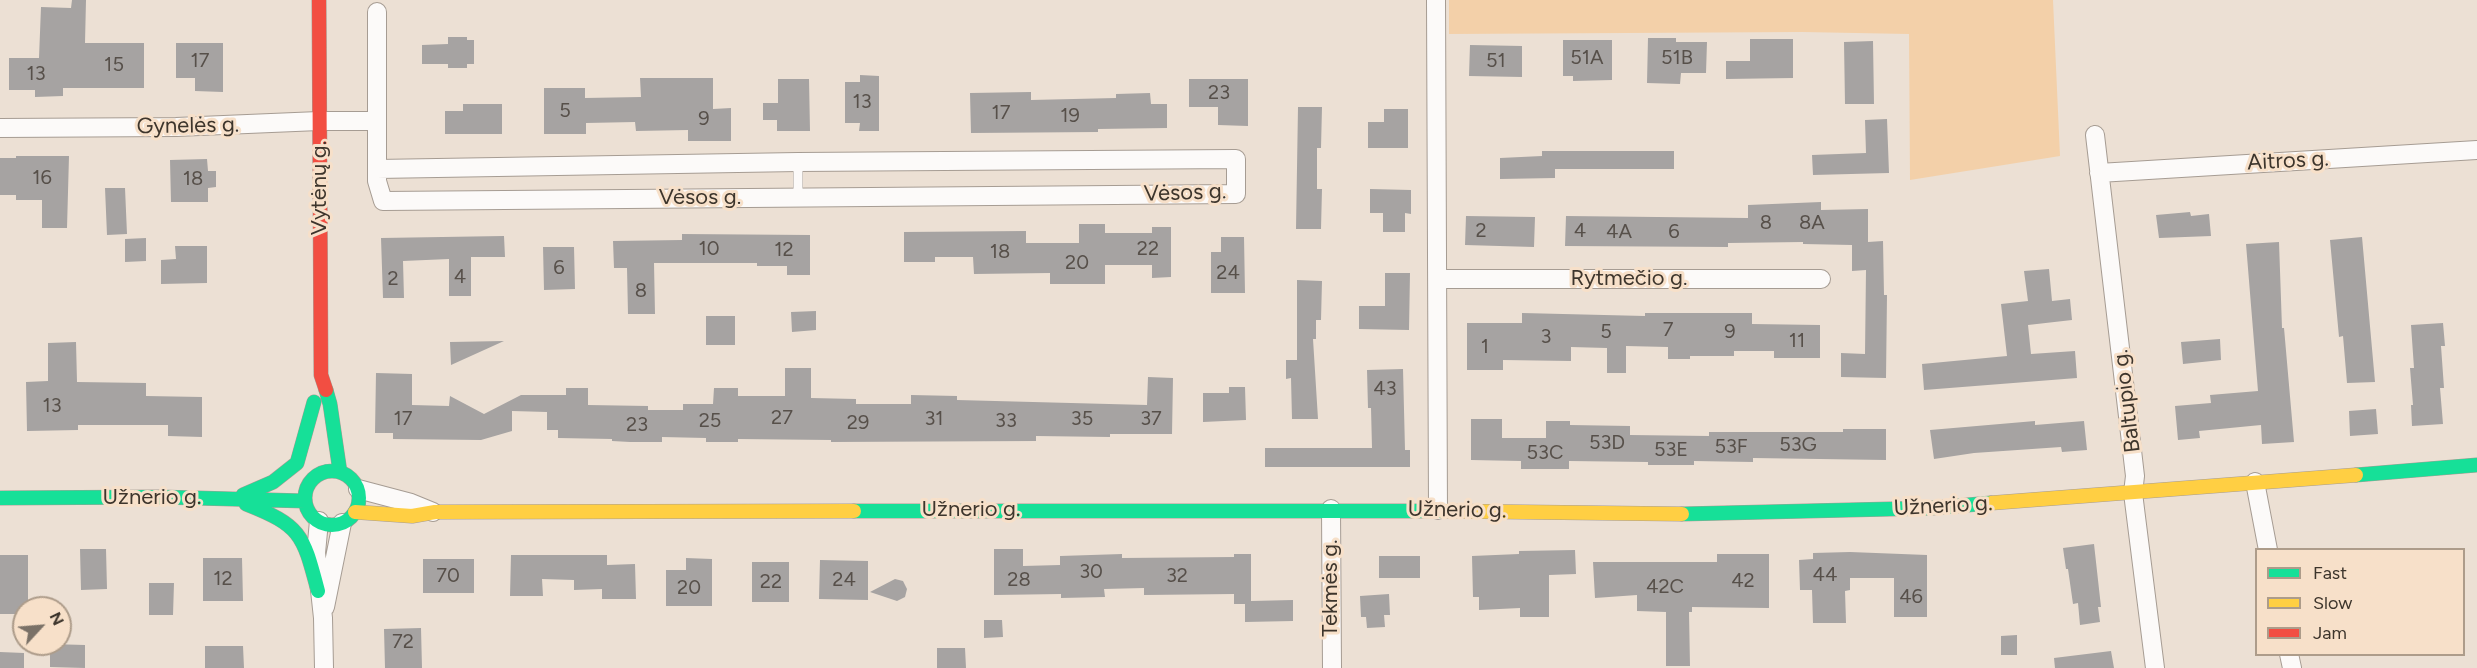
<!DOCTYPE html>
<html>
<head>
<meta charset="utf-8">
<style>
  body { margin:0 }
  #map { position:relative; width:2477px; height:668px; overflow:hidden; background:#ece0d4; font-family:Figtree,sans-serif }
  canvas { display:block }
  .legend { position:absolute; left:2255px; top:548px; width:210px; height:108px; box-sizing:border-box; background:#f7e0c9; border:2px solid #ad9c8a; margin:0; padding:8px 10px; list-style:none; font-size:18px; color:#3d352c }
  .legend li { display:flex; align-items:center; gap:12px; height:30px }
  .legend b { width:30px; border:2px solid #ad9c8a }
  .north { position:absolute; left:12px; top:596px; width:60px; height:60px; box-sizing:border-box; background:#f7e0c9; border:2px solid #ad9c8a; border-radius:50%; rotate:64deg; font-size:16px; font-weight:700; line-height:24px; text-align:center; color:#3d352c }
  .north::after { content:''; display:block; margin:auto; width:21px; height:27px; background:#7a7167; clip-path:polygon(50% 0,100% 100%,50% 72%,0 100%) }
</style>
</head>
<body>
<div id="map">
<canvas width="2477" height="668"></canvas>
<ul class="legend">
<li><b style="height:8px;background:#16e098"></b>Fast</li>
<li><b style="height:8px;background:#ffcf43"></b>Slow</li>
<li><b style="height:8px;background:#f24e42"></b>Jam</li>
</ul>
<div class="north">N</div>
</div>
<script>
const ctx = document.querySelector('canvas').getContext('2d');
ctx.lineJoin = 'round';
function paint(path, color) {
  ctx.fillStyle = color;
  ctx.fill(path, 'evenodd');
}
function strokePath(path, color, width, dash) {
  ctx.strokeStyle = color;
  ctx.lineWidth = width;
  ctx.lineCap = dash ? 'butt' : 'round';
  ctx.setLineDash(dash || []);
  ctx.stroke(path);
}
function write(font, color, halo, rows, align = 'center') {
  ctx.font = font + ' Figtree,sans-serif';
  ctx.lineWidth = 6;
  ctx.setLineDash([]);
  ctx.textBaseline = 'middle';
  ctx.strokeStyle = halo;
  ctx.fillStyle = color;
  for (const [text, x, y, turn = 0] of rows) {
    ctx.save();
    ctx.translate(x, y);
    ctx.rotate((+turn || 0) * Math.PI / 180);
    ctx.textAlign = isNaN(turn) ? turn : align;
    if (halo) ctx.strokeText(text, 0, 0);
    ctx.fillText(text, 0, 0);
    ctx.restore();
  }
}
paint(new Path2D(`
  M1449,0H2053L2060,156L1910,180L1909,34L1802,32L1449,34Z`), '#f3d0a9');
paint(new Path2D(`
  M72,0H86L85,43H144V88H63V96L35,97V90H9V58H39L41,7L71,8Z
  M448,37H467V40H474V64H467V68H448V64H422V45L448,44Z
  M1648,38H1676V42H1707L1706,73H1681L1680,84L1647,83Z
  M1750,39H1793V78L1726,79V61H1750Z
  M1563,40H1612V80L1573,81V76H1563Z
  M1873,41L1874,104H1845L1844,42Z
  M176,43H223V92L195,91V78H176Z
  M1470,45L1522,46V77L1469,76Z
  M860,75L879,76V131H859L860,123H845V82H860Z
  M640,78H713V109L731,108V141H688V130L636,131L635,122L586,123V134H544V88H585V98L641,97Z
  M778,79H809L810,131H777V120H763V103H778Z
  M1189,79H1248V126L1218,125V107H1189Z
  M1031,92V100L1116,98V94L1150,93L1151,104H1167V128L1098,129V132L971,133L970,93Z
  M463,104H502V134H445V111H463Z
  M1298,107H1322L1321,148H1317V189H1322L1321,229H1296Z
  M1384,109H1408V148H1368V122H1384Z
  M1887,119L1889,173L1813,175L1812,155L1866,153L1865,120Z
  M1542,151H1674V169H1555V178L1500,179V158L1542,156Z
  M16,156H69L67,228H42V200H16V195H0V158H16Z
  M207,159L208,171H216V187L208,188V202H171L170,160Z
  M105,188H125L127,234L107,235Z
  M1370,189L1411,190V214L1405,213V232H1383V213H1370Z
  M1821,202V210L1868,209V242L1883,241L1884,295H1887L1886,378L1841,377V353L1865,354L1866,270L1852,271V245L1803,244V242L1728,243V247L1565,246L1566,216L1748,218V205Z
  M2190,212L2191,216L2209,214L2211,236L2159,238L2156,215Z
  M1466,216L1535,217L1534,247L1465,245Z
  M1079,224H1105V233H1152V227H1171V277L1152,278V265H1105V284H1050V273L974,274L973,257H935V262H904V232L1026,231V243H1079Z
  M682,234L810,235V275H787V266H757V263H654L655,314H628L627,268H614L613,241L682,240Z
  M504,236L505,257H471V296H449V259L403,261L404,298H383L381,238Z
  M1221,237H1244L1245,293H1211V252H1221Z
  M2362,237L2375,382L2347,383L2343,336L2339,337L2330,240Z
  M146,238V261L125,262V239Z
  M2279,242L2282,328H2284L2294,442L2262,444L2261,425L2199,431L2200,438L2178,440L2175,406L2211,403L2210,395L2258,391L2246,244Z
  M175,246H207V283L161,284V260L176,259Z
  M543,247H574L575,289L544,290Z
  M2049,269L2052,301L2070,299L2072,320L2028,325L2031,354L2075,351L2077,378L1924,390L1922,364L2007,356L2001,304L2028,301L2024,271Z
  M1385,273H1410L1409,330L1359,329V306H1385Z
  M1297,280L1322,281L1321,320H1316V339H1313L1318,419H1292L1291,378L1286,379V360H1297Z
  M816,311V330L792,332L791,312Z
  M1522,313L1645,316V313H1752V324L1820,325V358H1774V351H1734V356H1690V359H1668V347L1626,346V373H1607V348L1571,347V361L1503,360V370H1467V323H1522Z
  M706,316H735V345H706Z
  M2443,323L2445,346H2441L2444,388H2440L2443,424L2412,426L2411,405H2413L2410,368H2414L2411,325Z
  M2220,339L2221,360L2183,364L2181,342Z
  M504,341L451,365L450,342Z
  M76,342L77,382L146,383V396L202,397V437L168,436V425H78V430L27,431L26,382L48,381V343Z
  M785,368H811V398L856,399V404H911V395L957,396V400L1147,405L1148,377L1173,378L1172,434H1110V437L1036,436V441L831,442V440L738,439V442H706V438L662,437V442H630L612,441V439L558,438V430H547V412L512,411V431L481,440L393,439V433H375L376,373L412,374V405L449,406L450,396L484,414L521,395H566V388H588V405L648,406V410H683V404H713L714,388H738V396H785Z
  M1403,369L1405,450H1410V467H1265V448H1372L1371,408H1368L1367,370Z
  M1229,387H1245L1246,420L1203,422V393H1229Z
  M2376,409L2378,434L2350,436L2349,411Z
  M1471,419H1502V438H1546V421H1570V425L1630,426V435L1709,436V432H1843V429H1886V460L1753,458V462L1694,461V465H1648V462L1569,461V469H1521V461L1471,460Z
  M2035,421V425L2084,421L2087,450L2062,452L2061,447L1974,453L1934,459L1930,430Z
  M2094,544L2101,607H2098L2100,622L2080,625L2078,603L2073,604L2068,569H2066L2063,548Z
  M80,549H106L107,589L81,590Z
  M994,549H1023V566L1060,565V556L1122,554V558L1234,557V554H1251V601L1293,600V621L1245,622V604H1234V594L1144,595V588L1104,589L1105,597L1061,598V594L994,595Z
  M1575,550L1576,574L1549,575V617H1520V608L1479,610V597H1473L1472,556L1519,554V551Z
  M1850,552L1927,555V617H1894V578H1850V590L1845,591L1846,623H1813L1812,590H1800L1799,560L1813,559V553Z
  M1717,554H1769V608L1692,607V612H1689L1690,666H1666V612L1637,611V595L1595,598L1593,562H1717Z
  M0,555H28V608H24V614H0Z
  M511,555H607V565L635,564L636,599H602V589L574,590V580L542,579L543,596H510Z
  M1379,556H1420V578H1379Z
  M203,558H242L243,601H203Z
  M686,558L712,559V606H666V570H686Z
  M423,559H474V593H423Z
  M820,560L868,561V600L819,599Z
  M752,562H789V602H752Z
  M895,579L903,581L907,589L905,597L897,601L870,592Z
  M149,583H174L173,615H149Z
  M1389,594L1390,615H1384L1385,627L1367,628L1366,617H1361L1360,596Z
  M984,620H1002L1003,637L984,638Z
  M421,628L422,668H385L384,629Z
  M2017,635V655H2001V636Z
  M50,644L85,645V668L50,667Z
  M205,646H243L244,668H205Z
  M937,648H965L966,668H937Z
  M2111,651L2114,668H2055L2054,658Z
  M0,652L24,653V668H0Z`), '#a6a3a2');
const lane = new Path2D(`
  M798,162V197`);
const street = new Path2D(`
  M1436,0L1438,510
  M377,12V181L383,201L1236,194V159L798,162L377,169
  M0,128L176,127L319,121H376
  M2095,135L2135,476L2133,493L2155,668
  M2099,173L2477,150
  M1438,279H1821
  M2255,482L2268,550
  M358,489L411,503L433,512
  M1331,509L1332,668
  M319,521L316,553L323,618L324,668
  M325,607L342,523
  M2289,654L2292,668`);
const fast = new Path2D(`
  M326,390L330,404L340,472
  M305 498a27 27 0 1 1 54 0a27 27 0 1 1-54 0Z
  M2356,475L2477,465
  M243,495L273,482L297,463L314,402
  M0,498L160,497L305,501
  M246,504C302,526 303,535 318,591
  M854,511H1443
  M1682,514L1932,508L1991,503`);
const slow = new Path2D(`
  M1991,503L2356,475
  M1443,511L1682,514
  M355,512L412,516L435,512L854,511`);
const jam = new Path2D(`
  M319,0L321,375L326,390`);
strokePath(lane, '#a69c93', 10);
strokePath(street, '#a69c93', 20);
strokePath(fast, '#a69c93', 15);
strokePath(slow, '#a69c93', 15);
strokePath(jam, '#a69c93', 15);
strokePath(lane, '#fcfaf9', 9);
strokePath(street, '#fcfaf9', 18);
strokePath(fast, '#16e098', 14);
strokePath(slow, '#ffcf43', 14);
strokePath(jam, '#f24e42', 14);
write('20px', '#57504a', null, [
  ["51A",1587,58],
  ["51B",1677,58],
  ["17",200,61],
  ["51",1496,61],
  ["15",114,65],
  ["13",36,74],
  ["23",1219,93],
  ["13",862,102],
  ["5",565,111],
  ["17",1001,113],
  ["19",1070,116],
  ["9",704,119],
  ["16",42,178],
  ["18",193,179],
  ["8",1766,223],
  ["8A",1812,223],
  ["2",1481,231],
  ["4",1580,231],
  ["4A",1619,232],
  ["6",1674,232],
  ["10",709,249],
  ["22",1148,249],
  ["12",784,250],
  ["18",1000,252],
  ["20",1077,263],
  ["6",559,268],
  ["24",1228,273],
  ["4",460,277],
  ["2",393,279],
  ["8",641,291],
  ["7",1668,330],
  ["5",1606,332],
  ["9",1730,332],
  ["3",1546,337],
  ["11",1797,341],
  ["1",1485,347],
  ["43",1385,389],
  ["13",52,406],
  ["27",782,418],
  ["17",403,419],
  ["31",934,419],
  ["35",1082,419],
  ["37",1151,419],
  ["25",710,421],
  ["33",1006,421],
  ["29",858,423],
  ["23",637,425],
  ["53D",1607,443],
  ["53G",1798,445],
  ["53F",1731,447],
  ["53E",1671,450],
  ["53C",1545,453],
  ["30",1091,572],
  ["44",1825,575],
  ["70",448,576],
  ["32",1177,576],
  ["12",223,579],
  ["24",844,580],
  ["28",1019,580],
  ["42",1743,581],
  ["22",771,582],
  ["42C",1665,587],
  ["20",689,588],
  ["46",1911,597],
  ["72",403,642]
]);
write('22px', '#3d352c', '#f7e0c9', [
  ["Gynelės g.",188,126,-1],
  ["Aitros g.",2288,161,-3],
  ["Vytėnų g.",320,188,-90],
  ["Vėsos g.",1185,193,-2],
  ["Vėsos g.",700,198],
  ["Rytmečio g.",1629,279],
  ["Baltupio g.",2127,401,-97],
  ["Užnerio g.",152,498],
  ["Užnerio g.",1943,506,-3],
  ["Užnerio g.",971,510],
  ["Užnerio g.",1457,510,1],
  ["Tekmės g.",1331,588,-90]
]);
</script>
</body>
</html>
